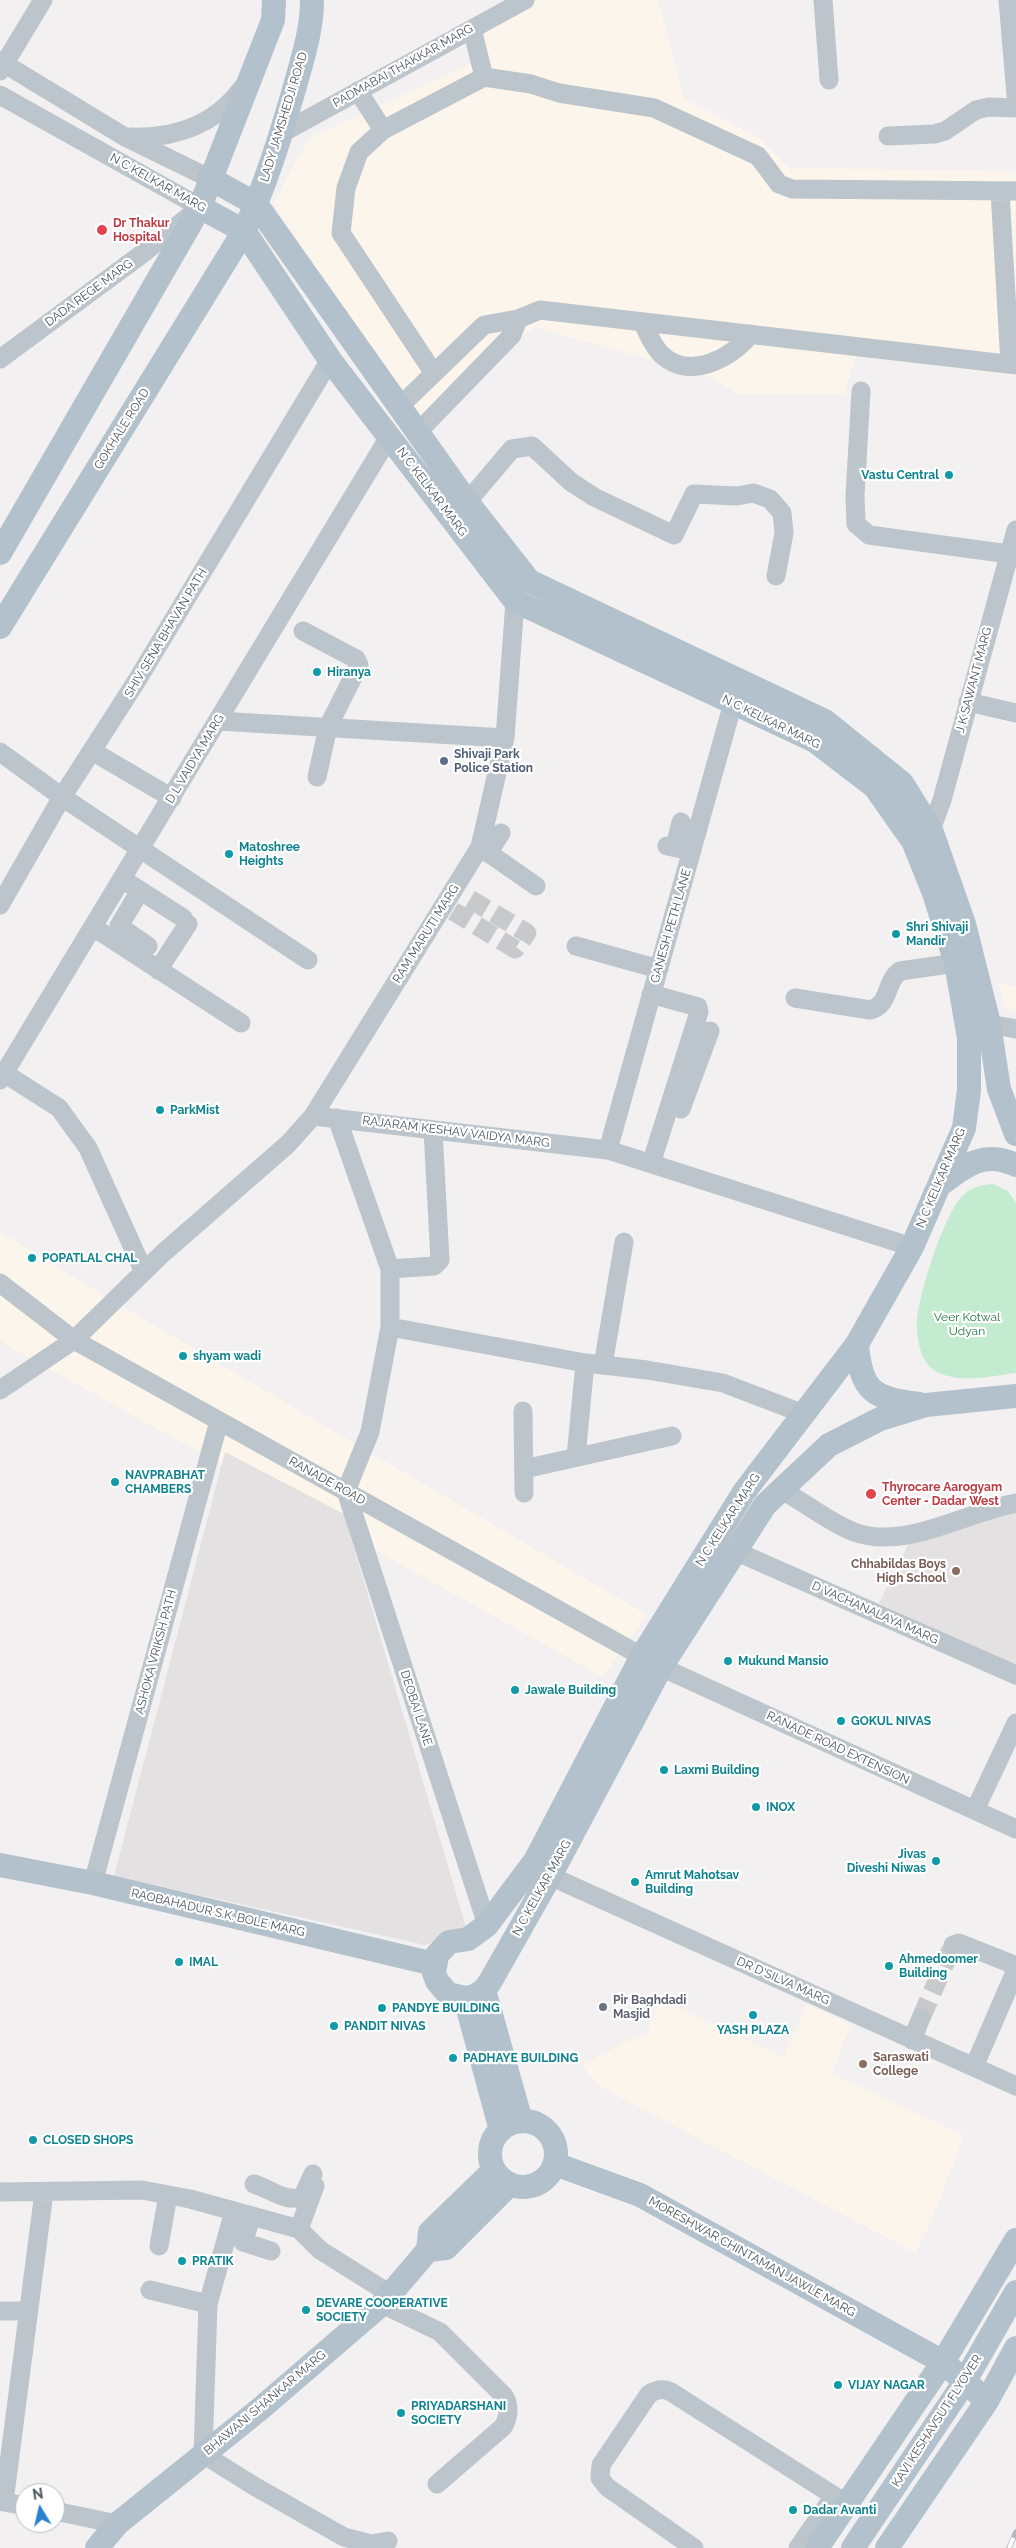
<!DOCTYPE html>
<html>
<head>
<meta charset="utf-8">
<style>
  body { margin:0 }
  #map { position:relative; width:1016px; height:2548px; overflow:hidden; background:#f2f0f0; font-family:Raleway,sans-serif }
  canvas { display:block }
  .north { position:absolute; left:15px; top:2483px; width:50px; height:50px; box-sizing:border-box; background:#fff; border:1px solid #b6bbbd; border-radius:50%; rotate:351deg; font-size:14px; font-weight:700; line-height:20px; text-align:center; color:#49545b }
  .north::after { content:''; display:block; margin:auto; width:18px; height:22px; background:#2981d2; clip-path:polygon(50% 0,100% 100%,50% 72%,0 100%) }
</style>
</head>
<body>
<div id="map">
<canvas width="1016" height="2548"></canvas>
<div class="north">N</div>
</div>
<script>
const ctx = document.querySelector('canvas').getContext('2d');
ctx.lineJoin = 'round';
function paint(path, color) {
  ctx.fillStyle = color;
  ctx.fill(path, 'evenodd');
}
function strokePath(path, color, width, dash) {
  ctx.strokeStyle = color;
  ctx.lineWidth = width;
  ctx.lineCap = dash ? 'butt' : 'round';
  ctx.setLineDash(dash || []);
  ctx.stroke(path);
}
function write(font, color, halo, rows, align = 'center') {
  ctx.font = font + ' Raleway,sans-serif';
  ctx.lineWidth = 4.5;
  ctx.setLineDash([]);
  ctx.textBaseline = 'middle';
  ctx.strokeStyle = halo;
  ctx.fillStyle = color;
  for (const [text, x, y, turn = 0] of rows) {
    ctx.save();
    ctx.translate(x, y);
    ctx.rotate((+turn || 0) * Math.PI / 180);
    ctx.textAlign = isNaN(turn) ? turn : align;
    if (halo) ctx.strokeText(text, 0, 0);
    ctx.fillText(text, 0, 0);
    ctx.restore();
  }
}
paint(new Path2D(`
  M538,0H658L684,99L759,137L789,168L1015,171L1016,376L856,356L844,394H738L673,356L659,362L534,327L418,422L273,203L309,138L486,57L485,32Z
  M998,983L1016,986V1010L1005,1008Z
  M0,1232L128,1310L647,1615L603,1677L10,1347L0,1339Z
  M661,2000L783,2057L807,2004L853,2026L846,2036L832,2074L964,2135L937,2207L916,2253L599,2086L582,2065L635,2037L647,2036L650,2024Z`), '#fbf5eb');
paint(new Path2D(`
  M225,1452L344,1514L466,1927L425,1945L114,1876Z
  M1016,1511V1667L879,1603L911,1539Z`), '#e3e1e1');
paint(new Path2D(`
  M993,1184L1008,1191L1016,1203V1373C989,1376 959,1385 934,1370C921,1362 918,1342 917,1329C915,1302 944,1215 962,1196C972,1187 981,1185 993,1184Z`), '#c2ebcf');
strokePath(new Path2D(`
  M453,911L515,949L527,933L463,895
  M921,2018L953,1945`), '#c8c9cb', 19, [19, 9]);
strokePath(new Path2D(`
  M823,0L829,80
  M1008,0L1016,95
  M0,61L125,137L209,178
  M0,71L43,0
  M484,77L531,84L559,93L654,108L758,156L779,184L792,189L1016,191
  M358,91L383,130
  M0,95L200,207L146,251L0,359
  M282,133L525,0
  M888,136L934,134L945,131L976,110L989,107L1016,108
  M131,137C175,139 216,124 242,88
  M1000,191L1010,364
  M642,322C648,333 653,347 662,355C690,381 731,358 751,334
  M433,372L341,233L346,188L359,152L383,130L484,77L472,29
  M861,391L855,496L856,524L869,535L1009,554
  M399,407L484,325L518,319
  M417,433L512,335L518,319L540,310L1016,365
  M467,502L512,449L532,446L571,482L594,497L674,535L694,494L737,496L753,493L770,499L782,513L784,533L776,576
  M303,631L356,659L359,665L328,727L317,777
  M968,702L1016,713
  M218,721L505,738
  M92,751L172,798
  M0,752L62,797L308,960
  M931,830L942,800L1016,530
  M667,846L692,851
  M480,847L536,886
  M675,847L681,822
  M488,853L501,833
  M130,884L183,918
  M140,891L119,926L148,946
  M0,905L62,797L136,682L330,360
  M93,927L241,1023
  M576,946L659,969
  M158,970L188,924
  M795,998L870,1010C890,1006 885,981 900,971L956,963
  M989,1024L1016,1029
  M4,1073L59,1108L88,1148L144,1272
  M0,1080L389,437
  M681,1109L710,1031
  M313,1116L480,847L505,738L515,601
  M337,1118L390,1269V1327L370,1432L346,1491L487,1925
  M608,1150L733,703
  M651,1164L699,1012L698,1007L651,994
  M390,1269L434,1266L440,1260L433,1130
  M0,1283L74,1340L661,1667L1016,1829
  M390,1327L585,1363L647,1370L723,1383L804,1414
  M603,1365L624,1242
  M0,1390L74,1340L162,1254L288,1144L313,1116L608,1150L912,1247
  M523,1411L524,1493
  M576,1457L585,1363
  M524,1469L672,1436
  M781,1490C805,1502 828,1522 854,1532C904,1551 966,1512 1016,1503
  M735,1551L1016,1675
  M975,1810L1016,1723
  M550,1876L1016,2086
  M93,1883L219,1421
  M953,1945L959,1943L1012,1964L1015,1972L974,2067
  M912,2040L921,2018
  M254,2184C269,2188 287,2204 303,2196L313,2174
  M0,2192L142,2190L190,2199L299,2229L320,2250L390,2294
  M234,2211L208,2304L203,2454L254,2486L344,2537L371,2544L388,2541
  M252,2216L243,2242L271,2251
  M299,2229L315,2186
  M159,2246L168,2195
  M150,2290L208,2304
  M382,2304L440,2332L504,2396C510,2406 509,2417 503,2427L437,2484
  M0,2311H27
  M0,2501L25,2506
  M4,2502L44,2192
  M55,2511L117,2524
  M694,2548L607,2487L600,2478L601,2465L649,2394C657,2389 663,2388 671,2392L847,2504
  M798,2548L834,2496`), '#bcc5cb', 19);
strokePath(new Path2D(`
  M209,178L256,204L467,502L529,581L825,721L902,783L931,830L964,924L989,1024L999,1089L1016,1134
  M200,207L244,231L330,360L515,601L815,741L875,787L913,841L934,893L956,963L969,1038V1090L964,1128L912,1247L857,1344L744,1492L642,1656L535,1861L487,1925L468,1939L449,1942L437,1955L434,1973L437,1981L448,1994L465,1998L475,1996L484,1990L490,1982L550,1876L661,1667L765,1505L829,1445L880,1419L926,1405L1016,1396
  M0,553L200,207L273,20L274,0
  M0,627L244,231C266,184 281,135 295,86C303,57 312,30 312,0
  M941,1184C966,1165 984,1150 1016,1165
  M857,1344C861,1393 874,1398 919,1404
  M0,1865L93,1883L434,1964
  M484,1990L521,2121
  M465,1998L501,2130
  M490 2154a33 33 0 1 1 66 0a33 33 0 1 1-66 0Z
  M555,2164L640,2195L943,2362L987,2401
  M428,2250L446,2248L510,2184
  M97,2548L117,2524L260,2409L382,2304L428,2250L430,2232L494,2170
  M817,2548L943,2362L1016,2240
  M887,2548L987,2401L1016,2348`), '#b2c1cc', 24);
const rail = new Path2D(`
  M1009,2548L1016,2532`);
strokePath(rail, '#b2b5b9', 5.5);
strokePath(rail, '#fff', 4, [11]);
strokePath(new Path2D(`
  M853,2548L962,2386L1016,2292`), '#b2c1cc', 24);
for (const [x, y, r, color] of [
  [102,230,6,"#e0444e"],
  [949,475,5,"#0f9aa8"],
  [317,672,5,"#0f9aa8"],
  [444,761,5,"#5c6f8a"],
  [229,854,5,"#0f9aa8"],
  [896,934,5,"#0f9aa8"],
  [160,1110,5,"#0f9aa8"],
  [32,1258,5,"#0f9aa8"],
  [183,1356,5,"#0f9aa8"],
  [115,1482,5,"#0f9aa8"],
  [871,1494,6,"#e0444e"],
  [956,1571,5,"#8d6e63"],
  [728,1661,5,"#0f9aa8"],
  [515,1690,5,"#0f9aa8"],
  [841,1721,5,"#0f9aa8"],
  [664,1770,5,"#0f9aa8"],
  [756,1807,5,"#0f9aa8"],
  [936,1861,5,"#0f9aa8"],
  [635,1882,5,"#0f9aa8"],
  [179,1962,5,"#0f9aa8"],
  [889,1966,5,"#0f9aa8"],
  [603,2007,5,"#6b7280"],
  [382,2008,5,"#0f9aa8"],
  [753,2015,5,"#0f9aa8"],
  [334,2026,5,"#0f9aa8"],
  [453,2058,5,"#0f9aa8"],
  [863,2064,5,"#8d6e63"],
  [33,2140,5,"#0f9aa8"],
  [182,2261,5,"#0f9aa8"],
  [306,2310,5,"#0f9aa8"],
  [838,2385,5,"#0f9aa8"],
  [401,2413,5,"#0f9aa8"],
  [793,2510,5,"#0f9aa8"]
]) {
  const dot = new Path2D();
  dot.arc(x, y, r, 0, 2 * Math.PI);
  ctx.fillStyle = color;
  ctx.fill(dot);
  strokePath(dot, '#fff', 2);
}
write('12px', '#49545b', '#fff', [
  ["PADMABAI THAKKAR MARG",403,66,-29],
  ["LADY JAMSHEDJI ROAD",284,117,-73],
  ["N C KELKAR MARG",158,183,29],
  ["DADA REGE MARG",89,293,-36],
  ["GOKHALE ROAD",122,429,-58],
  ["N C KELKAR MARG",432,492,53],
  ["SHIV SENA BHAVAN PATH",166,633,-59],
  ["J K SAWANT MARG",974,680,-75],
  ["N C KELKAR MARG",771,722,26],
  ["D L VAIDYA MARG",195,759,-59],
  ["GANESH PETH LANE",671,926,-74],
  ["RAM MARUTI MARG",426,934,-58],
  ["RAJARAM KESHAV VAIDYA MARG",456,1132,7],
  ["N C KELKAR MARG",941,1178,-67],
  ["RANADE ROAD",327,1481,29],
  ["N C KELKAR MARG",728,1520,-57],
  ["D VACHANALAYA MARG",875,1613,24],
  ["ASHOKA VRIKSH PATH",156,1652,-75],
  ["DEOBAI LANE",416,1708,72],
  ["RANADE ROAD EXTENSION",838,1748,25],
  ["N C KELKAR MARG",542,1888,-61],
  ["RAOBAHADUR S.K. BOLE MARG",218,1913,13],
  ["DR D'SILVA MARG",783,1981,24],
  ["MORESHWAR CHINTAMAN JAWLE MARG",752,2257,29],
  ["BHAWANI SHANKAR MARG",265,2403,-40],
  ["KAVI KESHAVSUT FLYOVER",937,2421,-57]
]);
write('bold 12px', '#be3a42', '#fff', [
  ["Dr Thakur",113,223],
  ["Hospital",113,237],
  ["Thyrocare Aarogyam",882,1487],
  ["Center - Dadar West",882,1501]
], 'left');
write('bold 12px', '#0d838f', '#fff', [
  ["Vastu Central",939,475,"right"],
  ["Hiranya",327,672],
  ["Matoshree",239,847],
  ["Heights",239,861],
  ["Shri Shivaji",906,927],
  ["Mandir",906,941],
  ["ParkMist",170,1110],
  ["POPATLAL CHAL",42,1258],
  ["shyam wadi",193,1356],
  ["NAVPRABHAT",125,1475],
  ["CHAMBERS",125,1489],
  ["Mukund Mansio",738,1661],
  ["Jawale Building",525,1690],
  ["GOKUL NIVAS",851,1721],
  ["Laxmi Building",674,1770],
  ["INOX",766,1807],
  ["Jivas",926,1854,"right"],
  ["Diveshi Niwas",926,1868,"right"],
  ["Amrut Mahotsav",645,1875],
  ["Building",645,1889],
  ["Ahmedoomer",899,1959],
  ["Building",899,1973],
  ["IMAL",189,1962],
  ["PANDYE BUILDING",392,2008],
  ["PANDIT NIVAS",344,2026],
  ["YASH PLAZA",753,2030,"center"],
  ["PADHAYE BUILDING",463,2058],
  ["CLOSED SHOPS",43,2140],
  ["PRATIK",192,2261],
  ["DEVARE COOPERATIVE",316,2303],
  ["SOCIETY",316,2317],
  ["VIJAY NAGAR",848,2385],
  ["PRIYADARSHANI",411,2406],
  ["SOCIETY",411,2420],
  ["Dadar Avanti",803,2510]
], 'left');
write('bold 12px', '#4e5e75', '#fff', [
  ["Shivaji Park",454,754],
  ["Police Station",454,768]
], 'left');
write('12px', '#1f7744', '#fff', [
  ["Veer Kotwal",967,1317],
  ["Udyan",967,1331]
]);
write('bold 12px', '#785e54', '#fff', [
  ["Chhabildas Boys",946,1564],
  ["High School",946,1578],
  ["Saraswati",873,2057,"left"],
  ["College",873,2071,"left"]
], 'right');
write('bold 12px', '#5b616d', '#fff', [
  ["Pir Baghdadi",613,2000],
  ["Masjid",613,2014]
], 'left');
</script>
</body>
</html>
